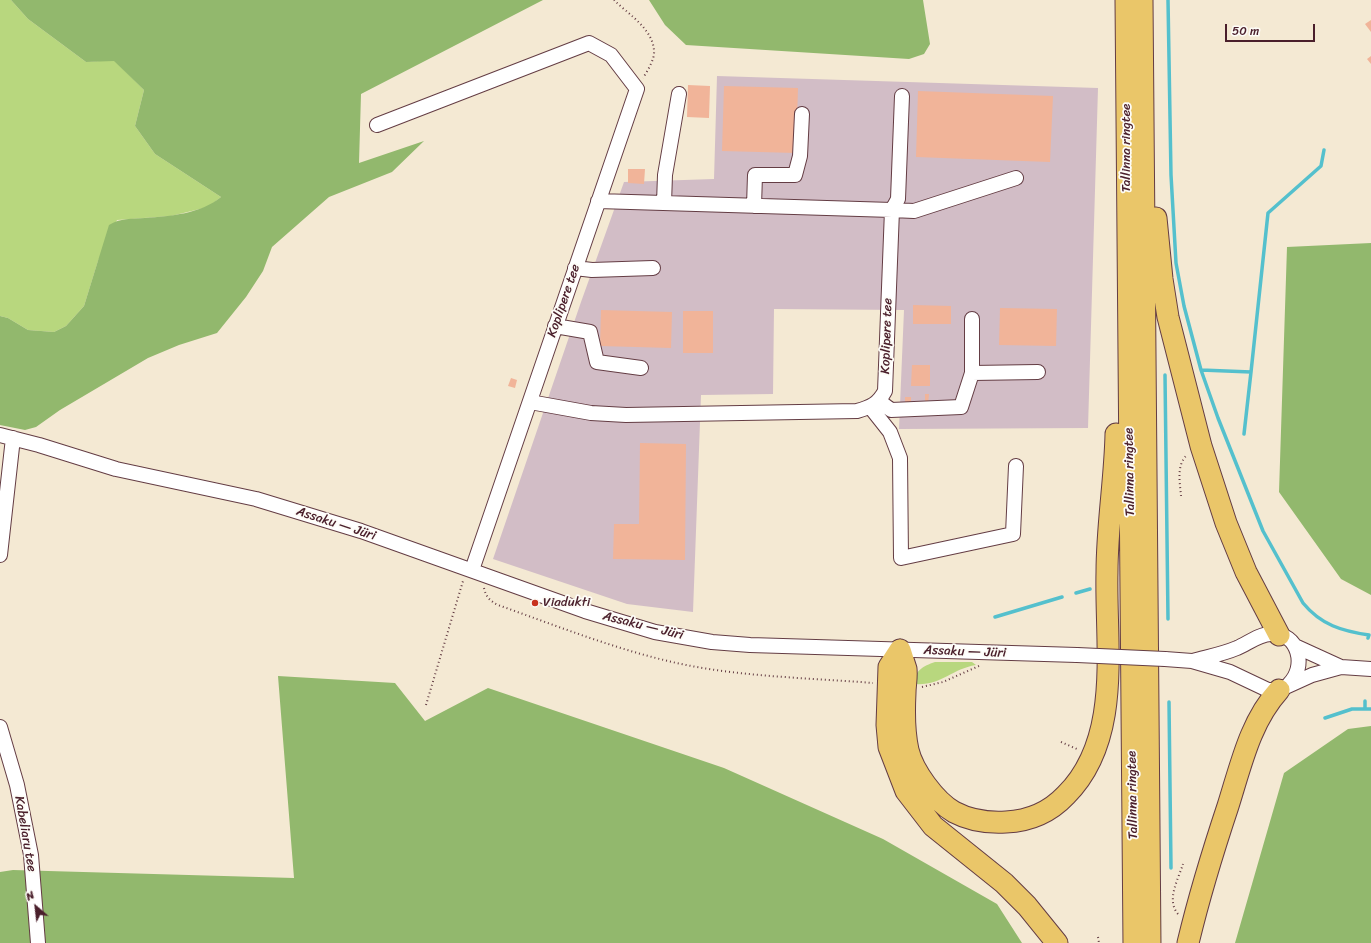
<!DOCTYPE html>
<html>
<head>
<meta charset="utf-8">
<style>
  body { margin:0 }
  #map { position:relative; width:1371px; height:943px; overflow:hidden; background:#f4e9d3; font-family:Sriracha,sans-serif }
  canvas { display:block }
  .north { position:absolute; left:16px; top:887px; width:40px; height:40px; -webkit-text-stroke:3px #fdfcf7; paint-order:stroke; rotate:332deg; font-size:11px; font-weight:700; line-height:16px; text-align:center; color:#4a1f2b }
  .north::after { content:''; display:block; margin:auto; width:14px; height:18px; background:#4a1f2b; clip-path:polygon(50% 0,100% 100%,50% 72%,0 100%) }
  .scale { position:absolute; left:1225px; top:24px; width:90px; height:18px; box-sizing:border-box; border:2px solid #4a1f2b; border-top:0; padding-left:5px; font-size:12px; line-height:14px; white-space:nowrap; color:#4a1f2b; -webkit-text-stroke:3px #fdfcf7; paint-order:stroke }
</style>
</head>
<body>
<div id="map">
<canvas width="1371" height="943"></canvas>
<div class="north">N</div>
<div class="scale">50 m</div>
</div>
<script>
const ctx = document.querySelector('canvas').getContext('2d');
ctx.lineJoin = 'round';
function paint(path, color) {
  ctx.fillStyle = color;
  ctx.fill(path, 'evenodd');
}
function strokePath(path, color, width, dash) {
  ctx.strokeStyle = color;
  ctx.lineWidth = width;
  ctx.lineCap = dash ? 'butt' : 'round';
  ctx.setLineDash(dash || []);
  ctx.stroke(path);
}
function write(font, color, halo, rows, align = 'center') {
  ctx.font = font + ' Sriracha,sans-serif';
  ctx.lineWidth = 3.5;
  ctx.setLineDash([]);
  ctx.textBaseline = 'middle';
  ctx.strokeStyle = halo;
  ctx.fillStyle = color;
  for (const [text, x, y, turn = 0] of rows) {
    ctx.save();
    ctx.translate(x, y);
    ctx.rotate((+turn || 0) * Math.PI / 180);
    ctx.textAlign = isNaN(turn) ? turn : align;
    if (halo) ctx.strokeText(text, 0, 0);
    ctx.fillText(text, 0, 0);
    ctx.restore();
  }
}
paint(new Path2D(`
  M717,76L1098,88L1088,428L899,429L904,310L774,309L773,394L701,395L693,612L627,604L493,559L581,302L624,182L714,179Z`), '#d2bdc6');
paint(new Path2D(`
  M0,0H11L28,19L86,62L114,60L144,90L135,126L155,154L221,197L208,207L171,216L117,220L98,261L84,306L66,326L54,332L28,330L8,318L0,316Z
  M935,662H972L976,665C951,669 942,686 914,684C914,671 923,666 935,662Z`), '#b8d77e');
paint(new Path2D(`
  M11,0H543L361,94L359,163L424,141L392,172L329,197L272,247L263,271L246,297L217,333L179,345L148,358L60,410L36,427L25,430L0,425V316L8,318L28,330L54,332L66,326L84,306L109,225C120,218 132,219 145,218C171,216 200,214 221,197L155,154L135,126L144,90L114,61L86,62L28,19Z
  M649,0H923L930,44L924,54L909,59L686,45L665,25Z
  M1371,243V595L1341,579L1279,492L1287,247Z
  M278,676L395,683L425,721L488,688L724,768L883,839L997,904L1022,943H0V872L13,870L294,878Z
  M1371,726V943H1235L1284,773L1348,729Z`), '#92b86d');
strokePath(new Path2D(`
  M1168,0L1171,175L1176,263L1184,306L1201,370L1218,418L1263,531L1303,603C1321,625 1342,631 1369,635L1368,638
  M1201,370L1251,372L1268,213L1321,166L1324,150
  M1165,375L1168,619
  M1244,434L1251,372
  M1076,593L1090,589
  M995,617L1062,597
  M1365,701V709
  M1169,702L1171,868
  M1325,718L1352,709H1371`), '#54c0cd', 3.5);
paint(new Path2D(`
  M1371,20V32L1365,24Z
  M1371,56V64L1367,59Z
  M688,85L710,86L709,118L687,117Z
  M724,86L798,88L796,153L722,151Z
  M918,91L1053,96L1050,162L916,157Z
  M628,169H645L644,184L628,183Z
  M913,305L951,306V324H913Z
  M1000,308L1057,309L1056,346L999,345Z
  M601,310L672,312L671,348L600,346Z
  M683,311H713V353H683Z
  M912,365H930V386H911Z
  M511,378L517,380L515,388L508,386Z
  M925,394H929L928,404H925Z
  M905,397H911V405H905Z
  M640,443L686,444L685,560L613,559L614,524H639Z`), '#f1b499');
const minor = new Path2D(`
  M902,96L898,199L892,210L914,211L1016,178
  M377,125L589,43L611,55L637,89L472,570
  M664,203L665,175L679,94
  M754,206L755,175H795L800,156L802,114
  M575,268L592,270L653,268
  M972,319V373
  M555,326L590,332L597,362L641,368
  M879,401L891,410L961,407L972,373L1038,372
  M530,402L591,413L626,415L857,411C871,407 878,404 885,391L892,210L598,201
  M871,408L890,432L900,458L901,558L1013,534L1016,466
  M0,435L39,445L116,469L256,499L361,531L585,611L655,632L712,642L750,645L1077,655
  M0,555L13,438
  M1295,646L1341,667
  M1165,659L1192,661L1230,672L1268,690H1279L1312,675L1341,667L1371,669
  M1193,661C1207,657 1223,654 1237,648C1247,644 1259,634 1271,634C1299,632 1307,667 1289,684
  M0,727L17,785L31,855L38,943`);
const highway = new Path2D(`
  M1126,0L1134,943
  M1142,0L1150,943
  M1156,218L1162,279L1168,317L1201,446L1226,523L1246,572L1279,635
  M900,650C902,656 904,663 906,669C907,677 905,685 905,693C904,712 904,732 908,750C913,771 935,801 954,812C969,820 989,823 1006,822C1029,821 1050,812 1066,795C1123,738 1105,645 1107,572C1107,526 1115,480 1116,434
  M900,650L889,667L887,725L889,747L906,791L933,826L1004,883L1027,906L1057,943
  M1188,943C1199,897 1213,851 1228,806C1241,765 1250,722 1279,690`);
strokePath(minor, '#643d44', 16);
strokePath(highway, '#643d44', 23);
strokePath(new Path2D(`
  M614,0C628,14 652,28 654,50C655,59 648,70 643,78
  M1181,496C1180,483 1176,465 1187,455
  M484,588C486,597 490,601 498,605C560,627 622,652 686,665C747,677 811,678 873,683
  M922,687L943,682L979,666
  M426,705L463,581
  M1061,742L1077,749
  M1178,914C1166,900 1178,880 1183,864
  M1098,937L1099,943`), '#643d44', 2, [1, 3]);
strokePath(minor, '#fff', 14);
strokePath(highway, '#eac669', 21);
const minorBridge = new Path2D(`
  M1077,655L1165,659`);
strokePath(minorBridge, '#643d44', 16, []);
strokePath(minorBridge, '#fff', 14);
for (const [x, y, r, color] of [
  [535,603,4,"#c8321e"]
]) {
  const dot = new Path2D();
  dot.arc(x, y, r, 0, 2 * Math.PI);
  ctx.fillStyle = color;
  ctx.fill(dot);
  strokePath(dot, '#fdfcf7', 1.5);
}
write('13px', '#4a1f2b', '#fdfcf7', [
  ["Tallinna ringtee",1127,148,-90],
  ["Koplipere tee",564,301,-71],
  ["Koplipere tee",887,336,-88],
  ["Tallinna ringtee",1130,472,-91],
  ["Assaku — Jüri",336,524,18],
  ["Assaku — Jüri",643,626,14],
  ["Assaku — Jüri",965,652,2],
  ["Tallinna ringtee",1133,795,-91],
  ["Kabeliaru tee",25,834,80]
]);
write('13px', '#4a1f2b', '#fdfcf7', [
  ["Viadukti",543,603]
], 'left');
</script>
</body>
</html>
